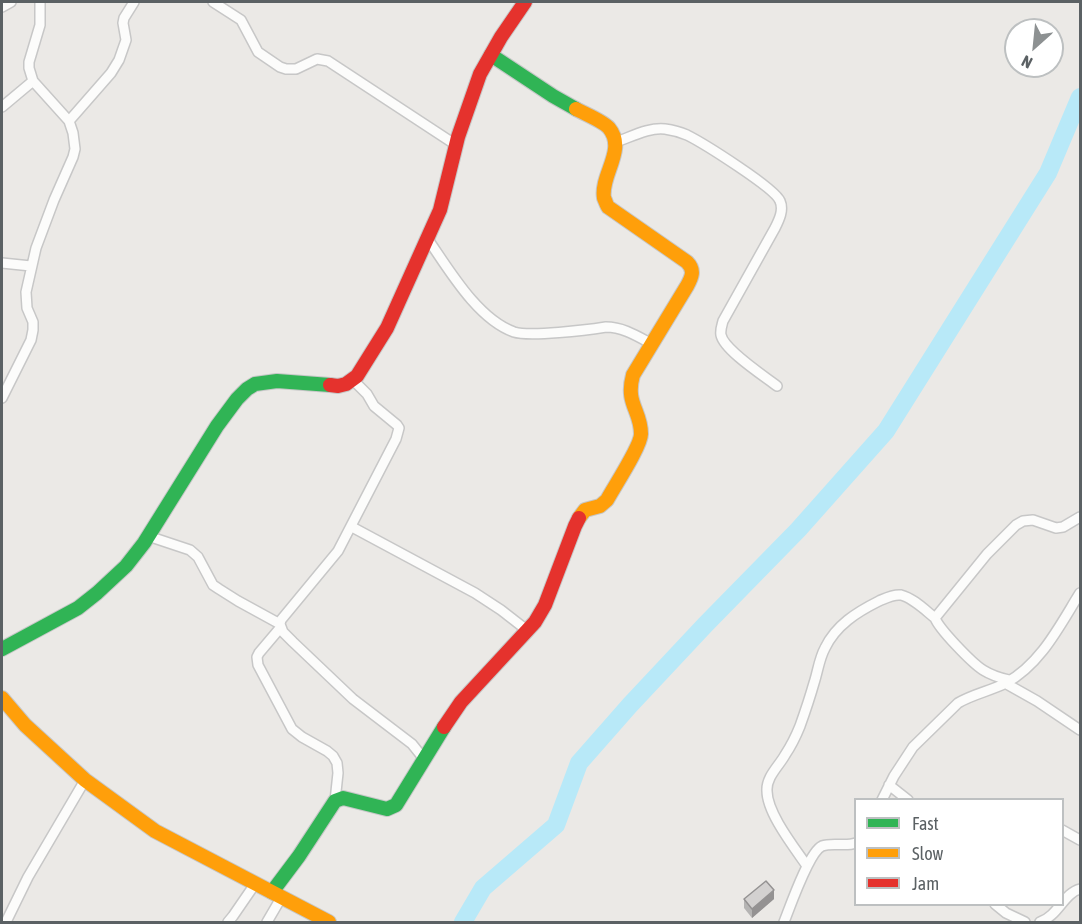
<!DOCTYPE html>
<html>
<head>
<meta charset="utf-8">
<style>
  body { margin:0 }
  #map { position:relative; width:1082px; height:924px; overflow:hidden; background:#ebe9e6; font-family:"Asap Condensed",sans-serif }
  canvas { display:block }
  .frame { position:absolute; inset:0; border:3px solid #5b6164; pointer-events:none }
  .legend { position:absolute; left:854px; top:798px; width:210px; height:108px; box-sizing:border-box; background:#fff; border:2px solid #bdc0c1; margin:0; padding:8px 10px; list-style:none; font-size:18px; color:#5b6164 }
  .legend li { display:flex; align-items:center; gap:12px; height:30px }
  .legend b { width:30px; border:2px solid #bdc0c1 }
  .north { position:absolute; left:1004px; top:18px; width:60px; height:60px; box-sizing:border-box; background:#fff; border:2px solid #bdc0c1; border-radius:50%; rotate:207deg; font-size:16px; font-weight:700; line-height:24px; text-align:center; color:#5b6164 }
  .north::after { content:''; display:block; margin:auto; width:21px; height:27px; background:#8d9192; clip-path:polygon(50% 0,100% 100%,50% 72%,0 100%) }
</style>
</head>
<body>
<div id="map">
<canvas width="1082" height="924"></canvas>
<div class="frame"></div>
<ul class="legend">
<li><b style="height:8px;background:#30b455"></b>Fast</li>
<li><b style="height:8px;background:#ff9f0a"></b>Slow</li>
<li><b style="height:8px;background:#e5322d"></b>Jam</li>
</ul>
<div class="north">N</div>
</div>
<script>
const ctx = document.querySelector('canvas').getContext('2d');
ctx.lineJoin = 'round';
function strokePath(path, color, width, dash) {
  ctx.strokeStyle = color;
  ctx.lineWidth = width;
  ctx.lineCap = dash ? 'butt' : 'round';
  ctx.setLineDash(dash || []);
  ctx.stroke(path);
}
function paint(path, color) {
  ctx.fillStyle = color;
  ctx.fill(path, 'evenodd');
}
strokePath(new Path2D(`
  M463,922L483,888L556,825L579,763L630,705L705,625L798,530L886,431L1048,173L1080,97`), '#b8e9f8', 18);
const street = new Path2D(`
  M213,2L241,20L258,52L280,67L286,69H296L317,59L328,61L456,145
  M2,7L11,2
  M2,107L33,81
  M69,121L111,73L119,60L126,40L123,23L124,18L134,2
  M616,142C631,137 649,127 665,129C672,130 680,132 687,135C703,143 775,188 780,201C784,210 779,220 775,228L723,321C722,325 720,330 721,335C724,350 764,376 777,386
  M427,238C448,268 477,319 514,332C530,337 587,330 606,327C623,327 637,336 652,344
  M2,263L31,266
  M353,380L367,394L374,406L397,425L399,428L396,439L338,551L281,620L280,624L283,632L293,642L353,699L412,744L424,759
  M2,398L31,340L33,330V322L27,308L26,292L36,248L54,200L73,157L75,149L73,133L69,121L33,81L29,68V62L40,25V2
  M352,527L475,593L501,610L528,631
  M148,536L190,550L198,557L213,585L219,589L238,601L280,624
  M281,627L259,653L257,657L258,665L292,729L302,737L327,751L333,756L337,763L338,773L335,801
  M1009,680C1000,678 991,675 983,670C972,663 939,629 935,618L987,554L1016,525L1023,521L1033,520L1056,528L1063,527L1080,517
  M1005,683L1037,701L1080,730
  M889,785L908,800
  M882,800L894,776L913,747L958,703C973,694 990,691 1006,683C1041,664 1060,625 1080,593
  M1062,830L1080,840
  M807,866C794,847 767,813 767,791C766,777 779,766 785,755C791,746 796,736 800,726C805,712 810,697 814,683C818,671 819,659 825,648C836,625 857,612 879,601C886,598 893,594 901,595C913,598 925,610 935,618
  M995,904L1006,913L1025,922
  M6,922L28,877L85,780
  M228,922L233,916L255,884
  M267,922L281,898
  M784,922C790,907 809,852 822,846C833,842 845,847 856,843
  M1040,922C1058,916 1064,893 1080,889`);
const fast = new Path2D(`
  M491,55L553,96L576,109
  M2,649L78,608L97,593L126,566L144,543L217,426L237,399L247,389L255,384L277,381L330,385
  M272,892L299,856L335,801L343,798L387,809L396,805L444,727`);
const slow = new Path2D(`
  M576,109C585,114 603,121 609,128C627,150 600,175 604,198C605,200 607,206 608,207L687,262C695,270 692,277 687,286L633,375C625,404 641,410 641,434C641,446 614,487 607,500L600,506L585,510L579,518
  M2,698L25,725L85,780L155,831L329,922`);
const jam = new Path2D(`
  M330,385L338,386L346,384L357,376L387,328L440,210L458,137L480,74L501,37L525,2
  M444,727L461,702L535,622L545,605L575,526L579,518`);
strokePath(street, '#c7c7c7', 12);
strokePath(fast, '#c6c7c7', 16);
strokePath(slow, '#c6c7c7', 16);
strokePath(jam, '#c6c7c7', 16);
strokePath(street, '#fcfcfb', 9);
strokePath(fast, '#30b455', 14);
strokePath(slow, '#ff9f0a', 14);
strokePath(jam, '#e5322d', 14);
paint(new Path2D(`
  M744,899H774L752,918L744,908Z`), '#b5b4b3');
paint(new Path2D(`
  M774,890V899L752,918V909Z`), '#949292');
const building = new Path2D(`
  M766,881L774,890L752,909L744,899Z`);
paint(building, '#d3d1d0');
strokePath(building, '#949292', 1.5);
</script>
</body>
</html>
